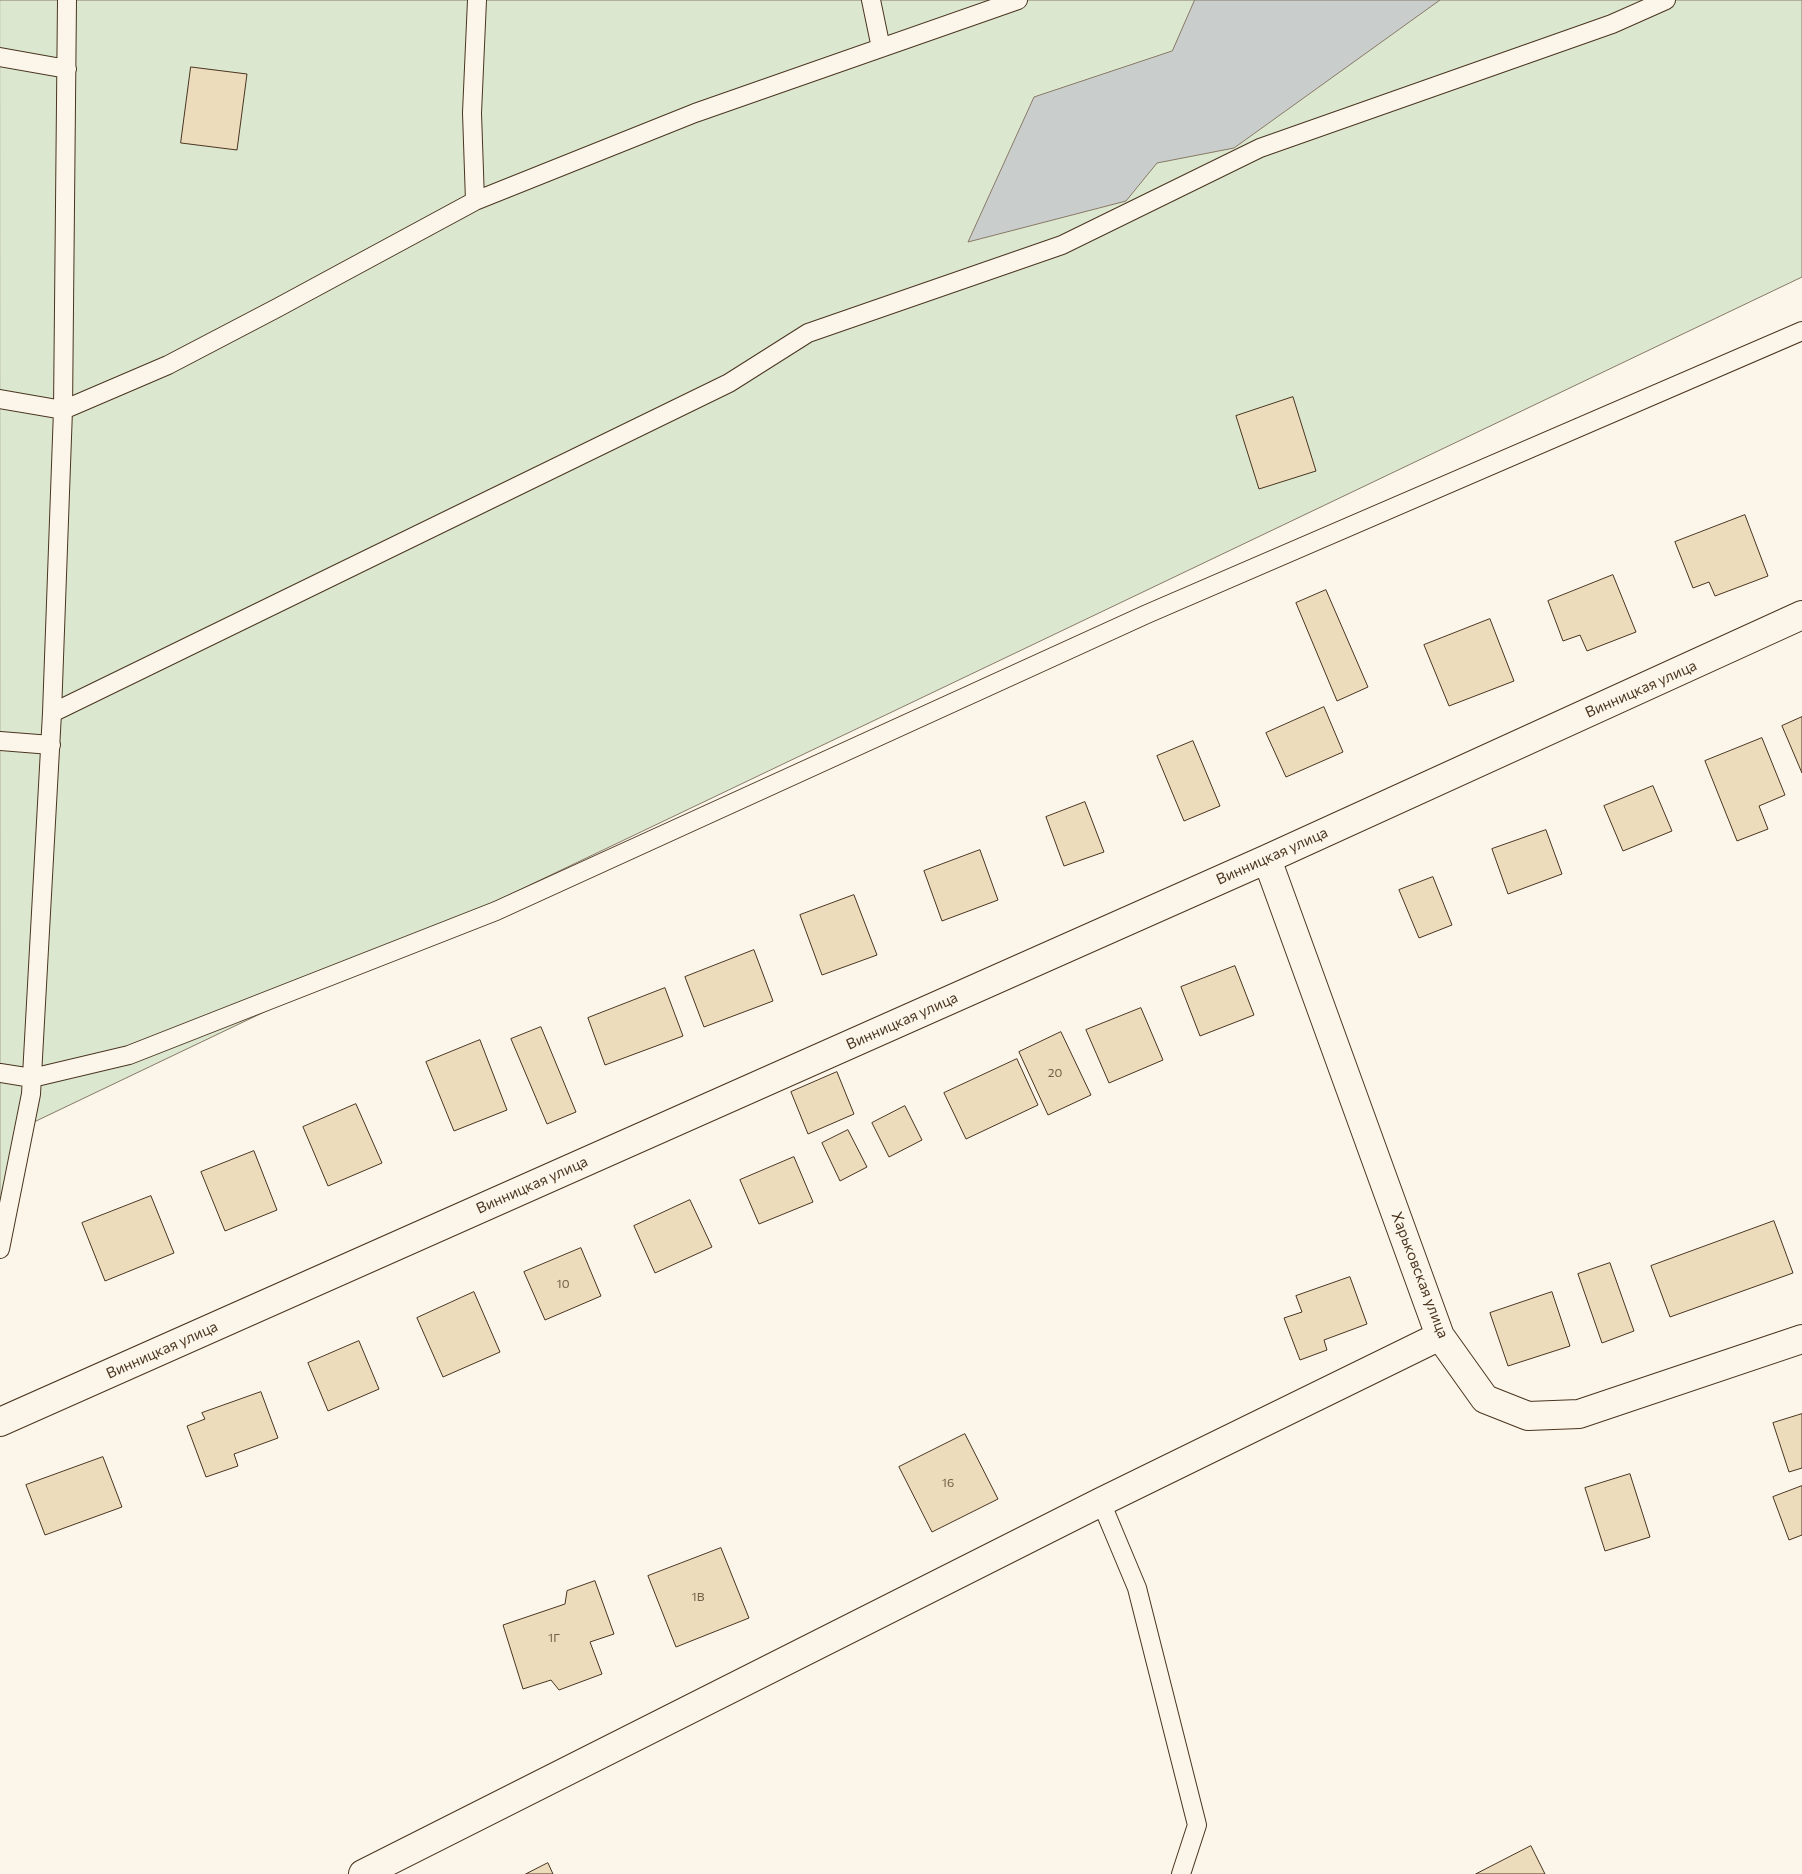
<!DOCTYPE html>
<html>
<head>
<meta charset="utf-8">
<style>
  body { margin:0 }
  canvas { display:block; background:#fbf6e9 }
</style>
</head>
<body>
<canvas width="1802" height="1874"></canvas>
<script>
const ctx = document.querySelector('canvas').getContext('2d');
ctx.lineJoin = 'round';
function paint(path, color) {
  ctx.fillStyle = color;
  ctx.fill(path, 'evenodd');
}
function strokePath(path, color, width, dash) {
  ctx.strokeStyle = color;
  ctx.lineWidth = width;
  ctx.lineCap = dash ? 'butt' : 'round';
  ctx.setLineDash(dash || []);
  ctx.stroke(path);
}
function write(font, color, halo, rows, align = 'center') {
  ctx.font = font + ' Commissioner,sans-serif';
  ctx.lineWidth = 4;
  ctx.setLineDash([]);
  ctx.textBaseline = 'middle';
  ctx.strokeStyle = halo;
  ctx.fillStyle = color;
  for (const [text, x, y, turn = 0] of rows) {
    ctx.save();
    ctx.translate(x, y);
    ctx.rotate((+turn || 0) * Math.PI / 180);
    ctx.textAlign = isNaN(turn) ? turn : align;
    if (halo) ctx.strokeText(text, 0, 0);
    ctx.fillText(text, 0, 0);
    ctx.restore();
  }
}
const green = new Path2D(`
  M0,0H1802V277L34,1122L0,1201Z`);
paint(green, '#dce7d0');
strokePath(green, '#887966', 1);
const water = new Path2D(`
  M1195,0H1440L1234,148L1157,163L1126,201L968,242L1034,97L1172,51Z`);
paint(water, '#c9cecd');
strokePath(water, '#887966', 1);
const building = new Path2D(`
  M191,67L247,74L237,150L181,143Z
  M1293,397L1316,471L1259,489L1236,416Z
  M1745,515L1768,576L1715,596L1709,582L1693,588L1675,542Z
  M1613,575L1636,632L1587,651L1580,635L1563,641L1548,601Z
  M1326,590L1368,687L1337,701L1296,603Z
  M1490,619L1514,681L1449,706L1424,645Z
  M1324,707L1343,752L1286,777L1266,733Z
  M1802,717V773L1782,726Z
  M1762,738L1785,795L1759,806L1768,829L1737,841L1705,761Z
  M1193,741L1220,806L1184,821L1157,756Z
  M1653,786L1672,831L1623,851L1604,806Z
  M1085,802L1104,852L1064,866L1046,817Z
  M1546,830L1562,874L1508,894L1492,849Z
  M980,850L998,900L942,921L924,871Z
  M1433,877L1452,925L1419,938L1399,890Z
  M854,895L877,955L822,975L800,915Z
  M754,950L773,1001L704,1027L685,977Z
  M1235,966L1254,1015L1200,1036L1181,987Z
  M665,988L683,1036L605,1065L588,1018Z
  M1141,1008L1163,1060L1109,1083L1086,1030Z
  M541,1027L576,1112L547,1124L511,1039Z
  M1061,1032L1091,1095L1048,1115L1019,1052Z
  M480,1040L507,1110L454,1131L426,1062Z
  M1017,1059L1038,1105L966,1139L944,1093Z
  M837,1072L854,1114L808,1134L791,1092Z
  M356,1104L382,1163L328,1186L303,1127Z
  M905,1106L922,1140L889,1157L872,1123Z
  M848,1130L867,1167L840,1181L822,1143Z
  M254,1151L277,1210L225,1231L201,1172Z
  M794,1157L813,1202L759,1224L740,1180Z
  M151,1196L174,1253L105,1281L82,1223Z
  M690,1200L712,1247L655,1273L634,1226Z
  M1774,1221L1793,1273L1670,1317L1651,1266Z
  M581,1248L601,1296L545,1320L524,1272Z
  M1610,1263L1634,1331L1602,1343L1578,1274Z
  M1350,1277L1367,1324L1324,1340L1327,1350L1300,1360L1284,1318L1302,1312L1296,1296Z
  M474,1292L500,1352L443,1377L417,1318Z
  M1552,1292L1570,1346L1508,1366L1490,1313Z
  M359,1341L379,1389L328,1411L308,1363Z
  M261,1392L278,1438L234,1454L238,1466L206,1477L187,1426L205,1419L202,1413Z
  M1802,1414V1468L1789,1472L1773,1423Z
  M965,1434L998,1499L932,1532L899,1467Z
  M103,1457L122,1507L45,1535L26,1485Z
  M1630,1474L1650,1537L1605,1551L1585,1488Z
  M1802,1486V1535L1789,1540L1773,1497Z
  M721,1548L749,1618L676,1647L648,1576Z
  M595,1581L614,1634L590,1642L602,1674L559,1690L551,1680L523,1689L503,1625L565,1604L567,1591Z
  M1531,1846L1545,1874H1476Z
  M548,1863L553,1874H526Z`);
paint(building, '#ecdcbc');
strokePath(building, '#4a3520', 1);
const lane = new Path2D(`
  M871,0L881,48
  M0,57L67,69
  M475,201L472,113L477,0
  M0,399L63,410L168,365L277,308L475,201L695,113L1018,0
  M52,713L729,383L808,333L1062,245L1260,148L1612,24L1666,0
  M0,741L51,745
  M0,1073L32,1078L129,1055L496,911L1147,614L1802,331
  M0,1249L31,1094L52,713L63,410L67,0
  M1101,1502L1137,1588L1197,1825L1181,1874`);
const street = new Path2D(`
  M1267,859L1440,1336L1485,1399L1528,1416L1579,1414L1802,1339
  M0,1422L1267,859L1802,615
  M363,1874L1101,1502L1440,1336`);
strokePath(lane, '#4a3520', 20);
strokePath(street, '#4a3520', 30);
strokePath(lane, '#fbf6e9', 18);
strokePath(street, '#fbf6e9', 28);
write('12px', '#725f47', null, [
  ["20",1055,1073],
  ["10",563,1284],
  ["16",948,1483],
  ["1В",698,1597],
  ["1Г",554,1638]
]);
write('15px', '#4a3520', '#fbf6e9', [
  ["Винницкая улица",1641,689,-24],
  ["Винницкая улица",1272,856,-24],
  ["Винницкая улица",902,1021,-24],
  ["Винницкая улица",532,1185,-24],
  ["Харьковская улица",1420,1275,69],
  ["Винницкая улица",162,1350,-24]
]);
</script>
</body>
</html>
